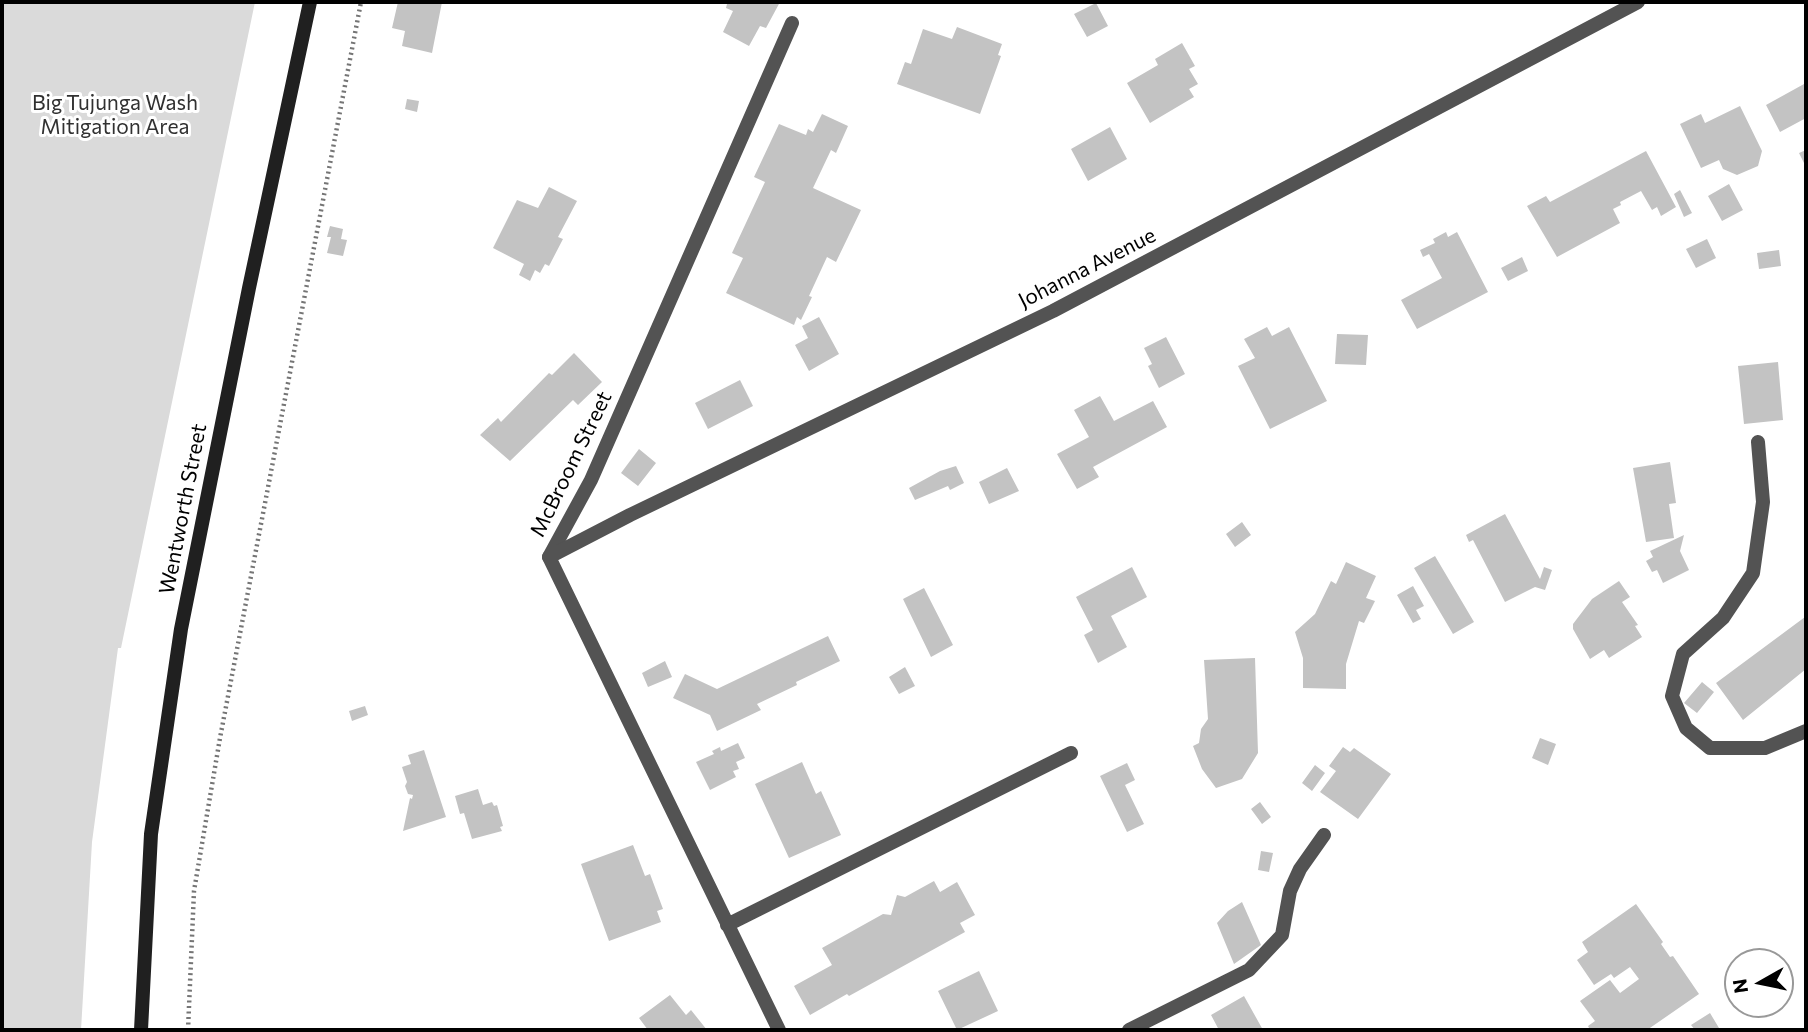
<!DOCTYPE html>
<html>
<head>
<meta charset="utf-8">
<style>
  body { margin:0 }
  #map { position:relative; width:1808px; height:1032px; overflow:hidden; background:#fff; font-family:Commissioner,sans-serif }
  canvas { display:block }
  .frame { position:absolute; inset:0; border:4px solid #000; pointer-events:none }
  .north { position:absolute; left:1724px; top:948px; width:70px; height:70px; box-sizing:border-box; background:#fff; border:2px solid #999; border-radius:50%; rotate:261deg; font-size:19px; font-weight:700; line-height:28px; text-align:center; color:#000 }
  .north::after { content:''; display:block; margin:auto; width:24px; height:32px; background:#000; clip-path:polygon(50% 0,100% 100%,50% 72%,0 100%) }
</style>
</head>
<body>
<div id="map">
<canvas width="1808" height="1032"></canvas>
<div class="frame"></div>
<div class="north">N</div>
</div>
<script>
const ctx = document.querySelector('canvas').getContext('2d');
ctx.lineJoin = 'round';
function paint(path, color) {
  ctx.fillStyle = color;
  ctx.fill(path, 'evenodd');
}
function strokePath(path, color, width, dash) {
  ctx.strokeStyle = color;
  ctx.lineWidth = width;
  ctx.lineCap = dash ? 'butt' : 'round';
  ctx.setLineDash(dash || []);
  ctx.stroke(path);
}
function write(font, color, halo, rows, align = 'center') {
  ctx.font = font + ' Commissioner,sans-serif';
  ctx.lineWidth = 6;
  ctx.setLineDash([]);
  ctx.textBaseline = 'middle';
  ctx.strokeStyle = halo;
  ctx.fillStyle = color;
  for (const [text, x, y, turn = 0] of rows) {
    ctx.save();
    ctx.translate(x, y);
    ctx.rotate((+turn || 0) * Math.PI / 180);
    ctx.textAlign = isNaN(turn) ? turn : align;
    if (halo) ctx.strokeText(text, 0, 0);
    ctx.fillText(text, 0, 0);
    ctx.restore();
  }
}
paint(new Path2D(`
  M2,2H255L121,648H118L92,842L81,1030H2Z`), '#dadada');
paint(new Path2D(`
  M398,2H442L432,53L402,46L405,31L392,28Z
  M724,2H780L766,28L760,26L749,46L723,32L733,11L726,8L727,4Z
  M1096,3L1108,26L1087,37L1074,14Z
  M957,27L1002,44L998,55L1001,56L980,114L897,84L905,62L911,64L923,29L952,39Z
  M1182,43L1195,66L1189,69L1198,84L1189,89L1194,97L1150,123L1127,83L1158,65L1155,59Z
  M1804,84L1806,89V118L1780,132L1766,105Z
  M407,99L419,101L417,112L405,109Z
  M1740,106L1762,151L1758,166L1737,175L1723,169L1719,160L1701,168L1680,124L1701,114L1705,123Z
  M822,114L848,126L836,153L831,150L813,188L861,210L836,262L827,257L809,296L812,297L801,320L797,317L794,325L726,293L743,258L732,253L765,182L754,177L779,124L806,135L808,129L813,132Z
  M1110,127L1127,159L1088,181L1071,149Z
  M1806,150V162L1804,163L1799,153Z
  M1646,151L1676,207L1661,216L1657,207L1652,210L1641,191L1620,202L1621,205L1613,209L1620,223L1557,257L1527,206L1546,196L1550,202Z
  M1729,184L1743,210L1722,221L1708,196Z
  M549,187L577,201L558,237L563,239L549,266L545,264L540,273L535,270L530,281L519,275L524,264L493,248L517,200L538,208Z
  M1680,190L1692,213L1684,217L1674,194Z
  M330,226L343,229L341,239L347,240L343,256L327,253L331,237H327Z
  M1446,232L1448,237L1457,232L1488,292L1417,329L1401,300L1442,278L1429,254L1423,257L1420,250L1435,243L1433,239Z
  M1707,239L1716,258L1696,268L1686,249Z
  M1779,250L1781,266L1759,269L1757,253Z
  M1522,257L1528,271L1508,281L1501,268Z
  M819,317L839,354L809,371L795,345L808,338L802,326Z
  M1267,327L1272,336L1289,327L1327,401L1270,429L1238,366L1255,358L1244,339Z
  M1337,334L1368,335L1366,365L1335,364Z
  M1166,337L1185,374L1159,388L1148,366L1152,364L1144,348Z
  M574,353L602,382L578,405L573,400L510,461L480,435L498,418L501,422L549,373L552,375Z
  M1778,362L1783,420L1744,424L1738,366Z
  M740,380L753,406L708,429L695,403Z
  M1100,396L1114,421L1153,401L1167,427L1093,467L1099,477L1077,489L1057,454L1089,437L1074,410Z
  M639,449L656,463L638,486L621,473Z
  M1670,462L1676,503L1669,504L1674,538L1646,542L1633,468Z
  M956,466L964,483L950,490L948,486L915,500L909,488L940,471Z
  M1007,468L1019,491L989,504L979,482Z
  M1505,514L1540,579L1544,567L1552,570L1545,590L1535,587L1505,602L1473,540L1469,542L1466,535Z
  M1242,522L1251,535L1235,547L1226,534Z
  M1684,535L1680,551L1689,570L1663,583L1657,570L1652,572L1646,561L1653,557L1650,551Z
  M1435,556L1474,622L1453,634L1414,568Z
  M1346,562L1376,576L1366,598L1375,601L1364,623L1359,621L1346,664V689L1303,688V658L1295,632L1315,614L1331,581L1336,584Z
  M1132,567L1147,597L1111,616L1127,647L1098,663L1084,635L1093,630L1076,597Z
  M1619,581L1630,597L1622,602L1638,625L1635,626L1642,637L1609,658L1604,650L1590,659L1573,629V624L1592,599Z
  M1413,586L1424,606L1416,610L1421,619L1413,623L1397,595Z
  M924,588L953,645L931,657L903,599Z
  M1805,617L1806,669L1743,720L1716,683Z
  M828,636L840,661L796,682L797,685L757,704L761,710L717,731L710,715L673,698L685,674L717,689Z
  M1255,658L1258,753L1242,779L1216,788L1202,769L1193,746L1199,743L1201,729L1208,719L1204,660Z
  M665,661L672,677L648,687L642,673Z
  M905,667L915,686L899,694L889,677Z
  M1702,682L1714,692L1697,713L1684,703Z
  M365,706L368,715L352,721L349,711Z
  M1540,738L1556,744L1548,765L1532,758Z
  M738,743L745,758L736,762L739,769L733,771L736,777L710,790L696,762L714,754L712,751L720,747L721,751Z
  M1343,747L1350,752L1354,748L1391,774L1358,819L1320,792L1336,771L1329,766Z
  M424,750L446,817L403,831L410,798L412,799L413,795L408,794L405,786L407,782L402,767L411,764L408,755Z
  M802,762L816,794L821,791L841,835L789,858L755,784Z
  M1127,763L1135,780L1125,785L1144,824L1127,832L1100,776Z
  M1315,765L1325,773L1312,791L1302,783Z
  M478,789L483,805L492,802L494,806L497,805L503,826L500,827L502,831L472,839L464,813L460,814L455,796Z
  M1260,802L1271,817L1262,824L1251,809Z
  M633,845L645,876L650,874L663,909L657,911L661,922L609,941L581,864Z
  M1261,851L1273,853L1269,872L1258,870Z
  M934,881L940,892L957,882L975,915L960,923L965,932L849,996L847,994L810,1015L794,986L832,965L822,948L883,914L891,915L897,895L905,897Z
  M1242,902L1261,945L1234,964L1217,923L1228,911Z
  M1636,904L1663,942L1661,944L1670,957L1673,956L1699,994L1647,1030H1590L1588,1026L1595,1021L1580,1001L1610,980L1620,993L1639,979L1630,967L1614,978L1611,974L1594,985L1577,960L1588,952L1582,942Z
  M979,971L998,1011L957,1030L938,991Z
  M670,995L686,1015L691,1010L707,1030H648L639,1018Z
  M1244,996L1263,1030H1219L1211,1015Z
  M1710,1013L1719,1028L1716,1030H1695L1691,1025Z`), '#c3c3c3');
strokePath(new Path2D(`
  M188,1030L194,891L220,738L361,2`), '#757575', 4.5, [2, 3.5]);
strokePath(new Path2D(`
  M1758,442L1763,502L1753,573L1723,618L1683,654L1672,696L1686,728L1710,748H1765L1806,731
  M549,557L591,480L792,23
  M1129,1030L1249,970L1282,935L1290,891L1300,869L1324,835`), '#535353', 14);
strokePath(new Path2D(`
  M727,925L1071,753
  M779,1030L549,557L630,515L1053,311L1638,2`), '#535353', 14);
strokePath(new Path2D(`
  M141,1030L151,834L181,629L249,288L310,2`), '#202020', 14);
write('21px', '#313131', '#fff', [
  ["Big Tujunga Wash",115,103],
  ["Mitigation Area",115,127]
]);
write('21px', '#000', '#fff', [
  ["Johanna Avenue",1087,268,-27],
  ["McBroom Street",571,464,-64],
  ["Wentworth Street",183,509,-79]
]);
</script>
</body>
</html>
